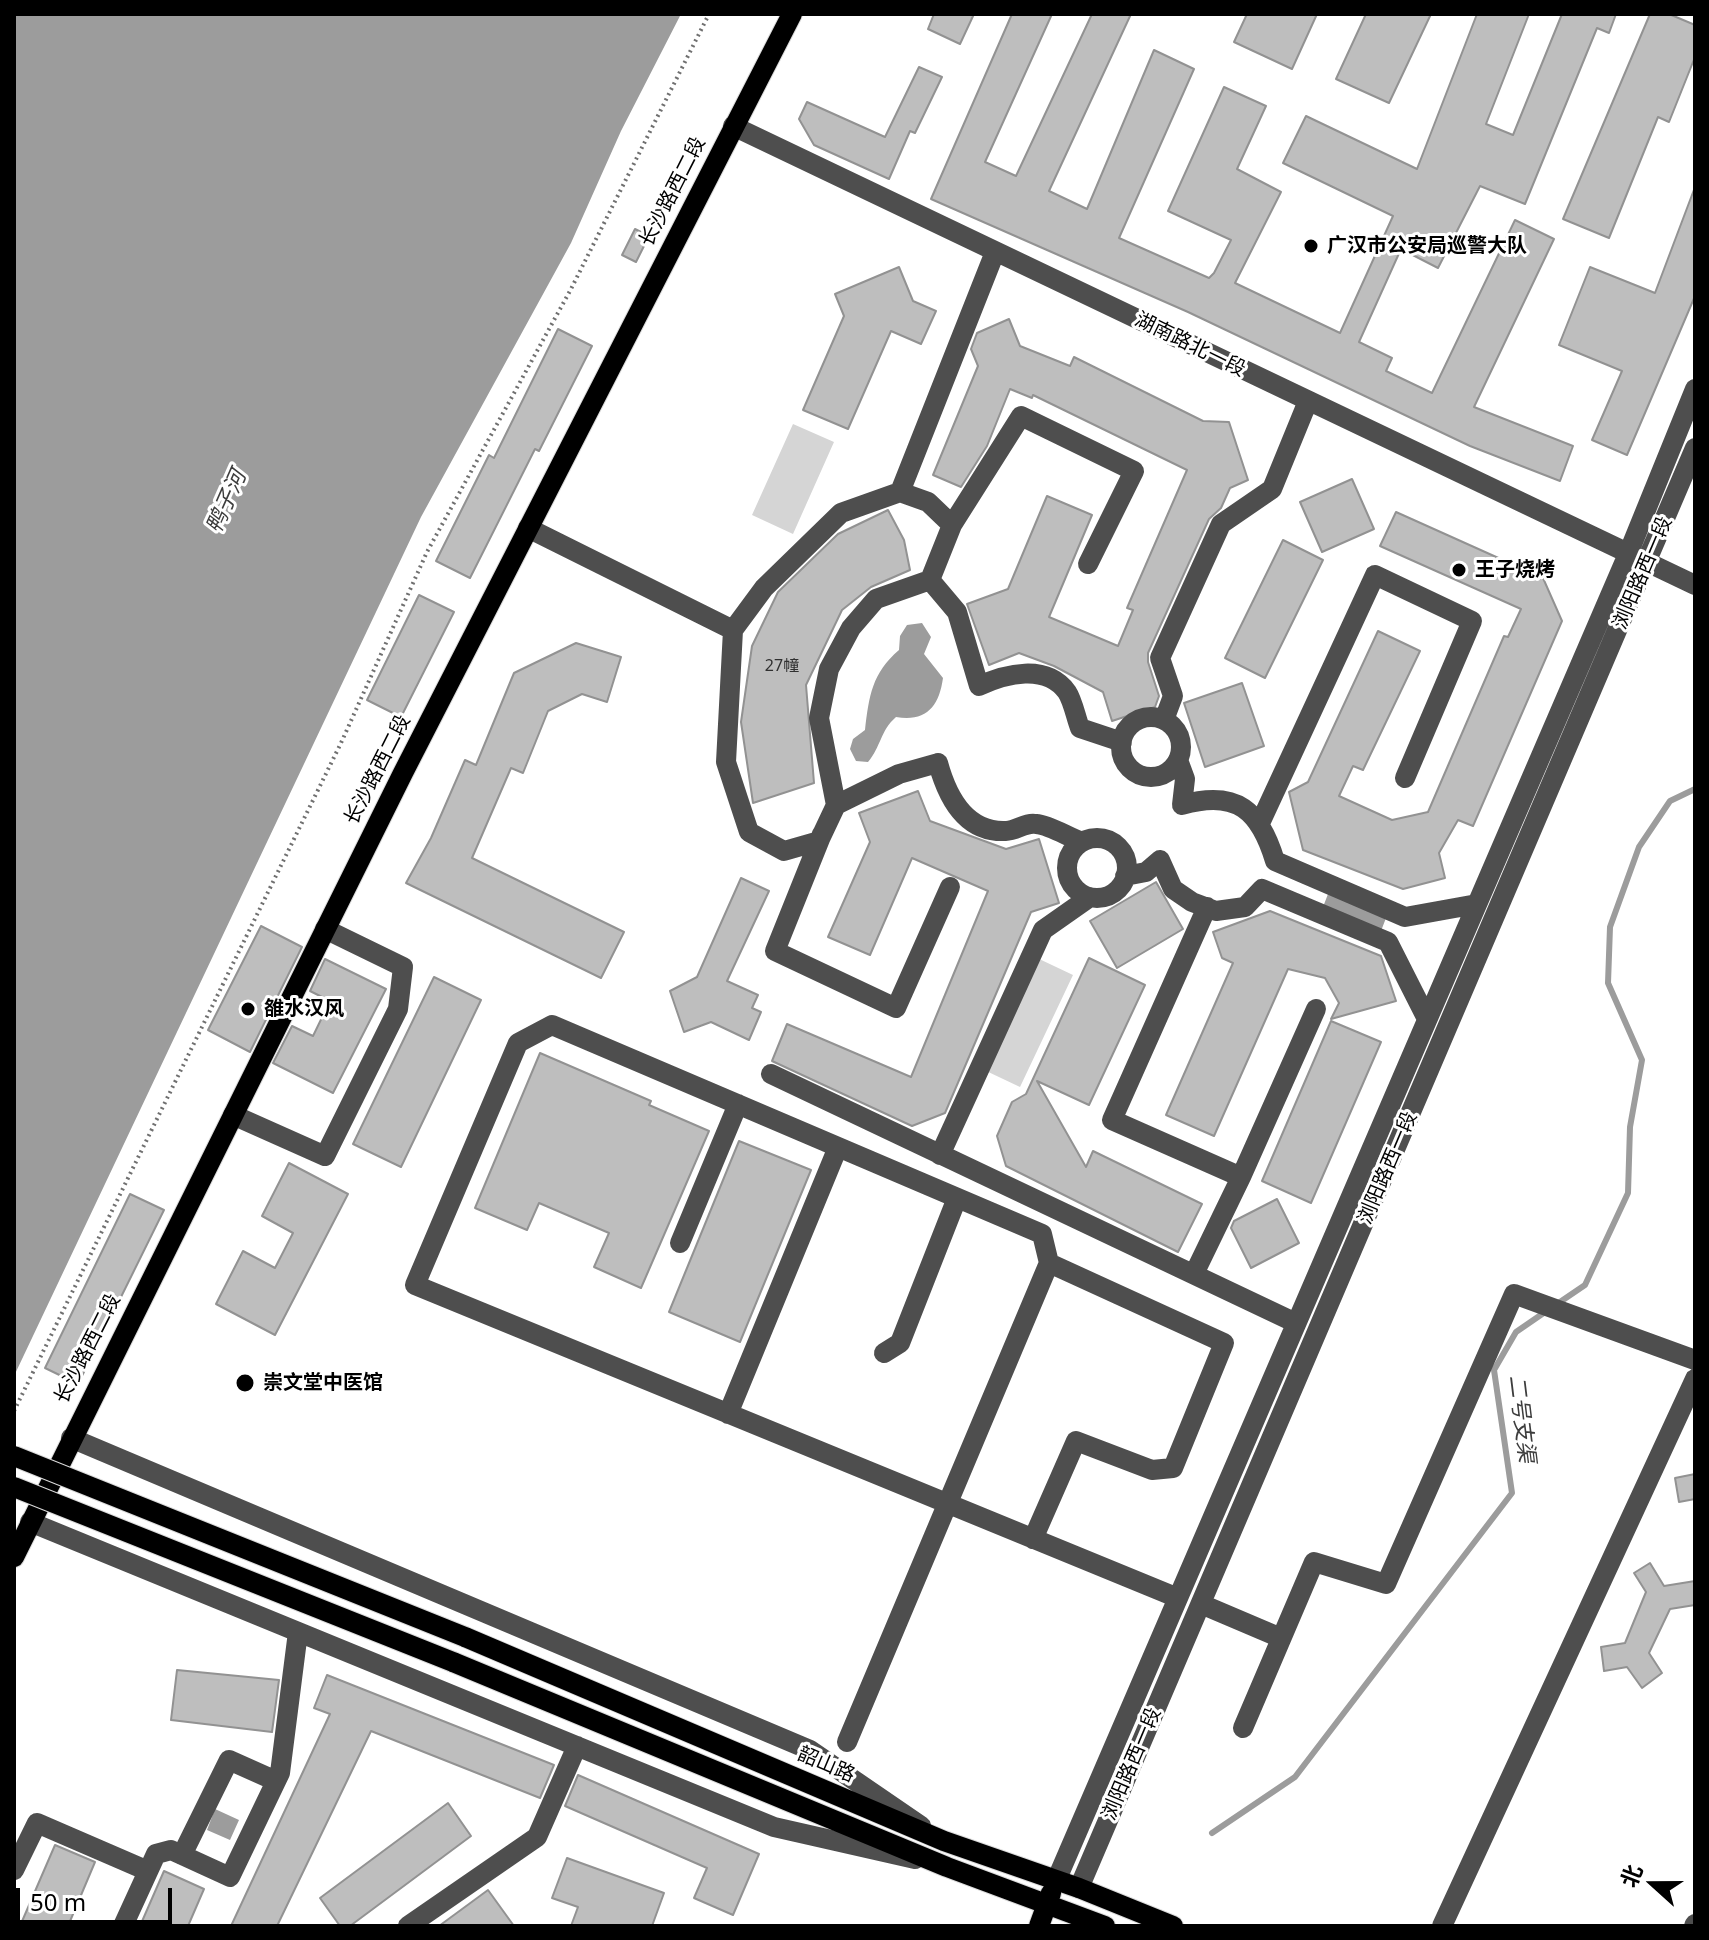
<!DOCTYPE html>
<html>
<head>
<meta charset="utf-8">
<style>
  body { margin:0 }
  #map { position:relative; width:1709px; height:1940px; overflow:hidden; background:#fff; font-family:"Noto Sans","Noto Sans SC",sans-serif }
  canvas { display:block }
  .frame { position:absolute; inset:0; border:16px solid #000; pointer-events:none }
  .north { position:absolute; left:1613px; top:1844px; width:80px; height:80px; -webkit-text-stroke:6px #fff; paint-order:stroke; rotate:291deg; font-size:22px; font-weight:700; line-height:32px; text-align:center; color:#000 }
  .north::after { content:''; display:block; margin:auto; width:28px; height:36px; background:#000; clip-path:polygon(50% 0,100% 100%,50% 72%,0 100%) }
  .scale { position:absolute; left:16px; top:1888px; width:156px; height:36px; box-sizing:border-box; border:4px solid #000; border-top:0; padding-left:10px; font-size:24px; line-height:28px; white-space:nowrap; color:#000; -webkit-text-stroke:6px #fff; paint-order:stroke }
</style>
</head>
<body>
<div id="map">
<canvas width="1709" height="1940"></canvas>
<div class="frame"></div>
<div class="north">北</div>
<div class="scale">50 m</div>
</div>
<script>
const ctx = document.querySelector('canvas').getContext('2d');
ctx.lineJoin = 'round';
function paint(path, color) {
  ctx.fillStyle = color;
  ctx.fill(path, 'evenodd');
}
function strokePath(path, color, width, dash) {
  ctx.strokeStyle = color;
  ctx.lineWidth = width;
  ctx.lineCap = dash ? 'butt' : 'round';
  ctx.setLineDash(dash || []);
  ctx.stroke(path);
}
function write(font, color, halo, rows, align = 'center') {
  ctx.font = font + ' "Noto Sans","Noto Sans SC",sans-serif';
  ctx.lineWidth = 6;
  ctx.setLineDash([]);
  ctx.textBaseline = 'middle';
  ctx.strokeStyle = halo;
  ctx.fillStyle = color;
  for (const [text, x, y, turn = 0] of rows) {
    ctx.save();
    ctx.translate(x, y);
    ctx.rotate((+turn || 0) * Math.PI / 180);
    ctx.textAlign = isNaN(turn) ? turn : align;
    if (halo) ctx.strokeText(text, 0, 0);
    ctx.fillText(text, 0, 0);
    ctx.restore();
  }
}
paint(new Path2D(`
  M793,424L834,442L793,534L752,515Z
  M1035,957L1073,975L1020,1087L982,1069Z`), '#d5d5d5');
paint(new Path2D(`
  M14,14H681L621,131L571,243L421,517L14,1376Z
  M922,623L931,637L924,654L943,678C939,707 926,722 896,717C880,731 881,747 868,762L856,761L850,749L853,739L865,730C869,696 872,673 899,650L900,636L907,625Z
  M1328,894L1386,918L1381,931L1323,907Z
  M215,1809L239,1820L230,1840L207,1830Z`), '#9c9c9c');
strokePath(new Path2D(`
  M1557,1304L1585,1285L1628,1193L1630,1127L1642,1060L1608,983L1610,927L1639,847L1670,801L1695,789
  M1212,1833L1295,1777L1512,1493L1494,1370L1516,1332L1548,1310`), '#9c9c9c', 6);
const building = new Path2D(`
  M934,14H974L960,44L928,29Z
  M1012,14H1052L985,162L1016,176L1092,14H1131L1049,191L1087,209L1154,50L1194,69L1119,238L1209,278L1214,273L1231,240L1168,211L1224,87L1266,106L1237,169L1281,192L1235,283L1340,333L1393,216L1283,163L1306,116L1417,169L1477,14H1529L1486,124L1513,135L1562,14H1616L1609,33L1597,28L1525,204L1480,186L1438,268L1401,249L1359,342L1392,358L1386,371L1432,393L1515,220L1554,239L1474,407L1573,446L1560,481L1470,446L1188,312L931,199Z
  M1247,14H1317L1292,69L1234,42Z
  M1366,14H1431L1389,103L1336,79Z
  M1650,14H1669L1695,25V57L1669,122L1658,117L1609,238L1563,219Z
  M919,67L942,77L915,133L910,131L889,179L814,145L799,119L807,102L885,137Z
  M1695,187V296L1627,455L1592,440L1622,371L1559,345L1590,267L1655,293Z
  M635,229L649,236L636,262L622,255Z
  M899,267L913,301L936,311L921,344L891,331L848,429L803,410L844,316L835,294Z
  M1009,319L1020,346L1070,366L1074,357L1203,421L1229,422L1248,480L1230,488L1221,508L1209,519L1148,653V662L1159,696L1155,707L1112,721L1103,692L1054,666L1019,653L989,665L967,604L1008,589L1047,496L1092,515L1049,617L1118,646L1133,610L1127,608L1187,470L1033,395L1032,398L1010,389L987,446L961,487L933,475L978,366L971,349L977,333Z
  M558,329L592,346L539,451L535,449L470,578L436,561L489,455L494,458Z
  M1352,479L1374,529L1322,552L1300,502Z
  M888,510L904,540L910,570L871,587L842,610L806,685L814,783L753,803L741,722L752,646L778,592L838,534Z
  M1396,512L1543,578L1562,621L1473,826L1458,820L1439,853L1445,878L1403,889L1303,850L1289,792L1308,782L1378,631L1420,651L1363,770L1353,766L1339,796L1392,820L1428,812L1504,636L1508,637L1521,609L1380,546Z
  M1283,540L1323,560L1265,678L1225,658Z
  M419,595L454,612L401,717L367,700Z
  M576,643L621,657L607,702L582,694L548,711L523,773L511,768L472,858L624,932L601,978L406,883L431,838L465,760L476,765L514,673Z
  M1242,683L1264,746L1205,767L1184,703Z
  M918,791L930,821L1006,849L1039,839L1059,903L1031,912L945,1113L912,1126L772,1061L787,1024L911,1077L988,891L912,858L870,955L828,937L870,842L859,813Z
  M741,878L769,891L727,981L758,995L752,1008L761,1012L749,1040L711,1022L684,1032L670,991L697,977Z
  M1156,882L1183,929L1117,968L1090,921Z
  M1270,911L1381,956L1396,1001L1331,1019L1339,1003L1325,978L1288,969L1214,1136L1166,1115L1233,963L1222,958L1213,932Z
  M261,926L302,947L250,1052L208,1030Z
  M1089,958L1145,985L1089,1105L1037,1081L1086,1167L1093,1151L1202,1204L1178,1252L1006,1166L997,1136L1012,1102L1026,1094Z
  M325,959L386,989L333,1093L273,1063L292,1026L313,1036L330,1001L310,991Z
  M434,977L481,1000L401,1167L353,1144Z
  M1331,1021L1381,1042L1311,1203L1262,1181Z
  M540,1053L651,1101L649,1105L709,1131L641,1288L594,1267L609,1233L539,1203L527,1230L475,1208Z
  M739,1141L811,1170L740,1342L669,1312Z
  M289,1163L348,1194L275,1335L216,1304L243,1251L275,1268L293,1233L262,1216Z
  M130,1194L164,1210L78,1384L45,1368Z
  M1277,1199L1299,1243L1251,1268L1231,1228L1234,1221Z
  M1695,1474V1499L1679,1502L1675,1478Z
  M1650,1563L1664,1586L1695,1581V1605L1670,1609L1649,1653L1662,1673L1642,1688L1627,1667L1604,1671L1601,1647L1625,1643L1646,1592L1634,1573Z
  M177,1670L279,1680L272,1732L171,1720Z
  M327,1675L554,1765L540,1798L371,1731L277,1926H231L330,1714L314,1708Z
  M578,1775L759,1854L733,1915L694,1898L707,1868L565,1806Z
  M448,1803L471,1836L350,1926H340L320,1898Z
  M55,1845L95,1862L68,1926H20Z
  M567,1858L664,1893L652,1926H571L578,1907L552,1898Z
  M164,1871L204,1889L188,1926H140Z
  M488,1890L514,1926H439Z`);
paint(building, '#bebebe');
strokePath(building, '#929292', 2);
const major = new Path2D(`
  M14,1557L403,773L792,14
  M465,1637L944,1841L1079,1888L1173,1926
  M453,1662L947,1867L1105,1926
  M1039,1926L1051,1893`);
strokePath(major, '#dbdbdb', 22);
strokePath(new Path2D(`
  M14,1411L341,743L427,552L571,289L709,14`), '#707070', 4, [2, 4]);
strokePath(new Path2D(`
  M733,126L1695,585
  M900,492L995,252
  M952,525L1021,416L1134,471L1088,564
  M528,528L733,630
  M1121 747a30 30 0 1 1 60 0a30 30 0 1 1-60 0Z
  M1164,720L1173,696L1160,658L1221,524L1272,489L1308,401
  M1178,760L1185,779L1182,805C1237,789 1260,811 1275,861L1405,917L1477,904
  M836,805L819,841L784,851L749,832L726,762L733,630L764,588L841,513L900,492L928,502L952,525L930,580
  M1261,821L1375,575L1472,621L1405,778
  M822,834L775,951L896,1008L950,887
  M1067 868a30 30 0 1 1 60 0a30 30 0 1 1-60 0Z
  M1082,842C1068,837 1050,825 1036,824C1026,822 1016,831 1006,831C965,833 947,796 938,763L899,774L836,805L819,718L829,669L851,628L876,599L930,580L957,612L979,686C1005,674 1046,663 1067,692C1073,701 1076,718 1080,728L1122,742
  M1125,876L1146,872L1160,860L1173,889L1192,902L1216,911L1245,907L1262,889L1388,942L1427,1019
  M1207,907L1112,1120L1241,1177L1316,1009
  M771,1074L1296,1323
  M233,1115L325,1156L398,1009L403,967L325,929
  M940,1155L1043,930L1090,897
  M680,1243L738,1104
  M1195,1272L1241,1177
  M884,1353L900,1343L957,1198
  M728,1414L838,1147
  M71,1438L810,1750L921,1826
  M30,1522L774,1827L915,1859
  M1033,1539L1076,1441L1152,1470L1173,1468L1224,1343L1049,1263
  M1201,1604L1281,1638
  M1243,1728L1314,1562L1386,1584L1514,1294L1695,1360
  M847,1742L1049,1263L1042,1234L552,1025L518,1043L415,1285C669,1389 924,1494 1178,1598
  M182,1855L229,1760L276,1781
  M14,1870L37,1823L148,1871
  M1056,1881L1628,554L1695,389
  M1079,1888L1695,448
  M123,1926L156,1854L171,1850L230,1877L280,1773L298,1632
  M408,1926L537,1837L577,1746
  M1442,1926L1695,1379
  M1694,1926L1695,1924`), '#4e4e4e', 20);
strokePath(major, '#000', 20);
const majorBridge = new Path2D(`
  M14,1456L465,1637
  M14,1487L453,1662`);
strokePath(majorBridge, '#dbdbdb', 22, []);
strokePath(majorBridge, '#000', 20);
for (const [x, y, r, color] of [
  [1311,246,8,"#000"],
  [1459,570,8,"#000"],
  [248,1009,8,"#000"],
  [245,1383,10,"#000"]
]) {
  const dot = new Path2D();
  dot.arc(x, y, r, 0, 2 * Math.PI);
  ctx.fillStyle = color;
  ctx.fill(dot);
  strokePath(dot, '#fff', 3);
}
write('16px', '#303030', null, [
  ["27幢",782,666]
]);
write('20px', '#000', '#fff', [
  ["长沙路西二段",673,192,-63],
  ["湖南路北一段",1190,345,26],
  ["浏阳路西一段",1643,573,-67],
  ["长沙路西二段",378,770,-63],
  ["浏阳路西一段",1388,1168,-67],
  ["长沙路西二段",88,1349,-63],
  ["浏阳路西一段",1132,1764,-67],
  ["韶山路",826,1765,23]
]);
write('bold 20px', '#000', '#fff', [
  ["广汉市公安局巡警大队",1327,246],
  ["王子烧烤",1475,570],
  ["雒水汉风",264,1009],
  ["崇文堂中医馆",263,1383]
], 'left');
write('italic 22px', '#3d3d3d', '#fff', [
  ["鸭子河",227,502,-66],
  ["二号支渠",1521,1419,83]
]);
</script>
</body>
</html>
